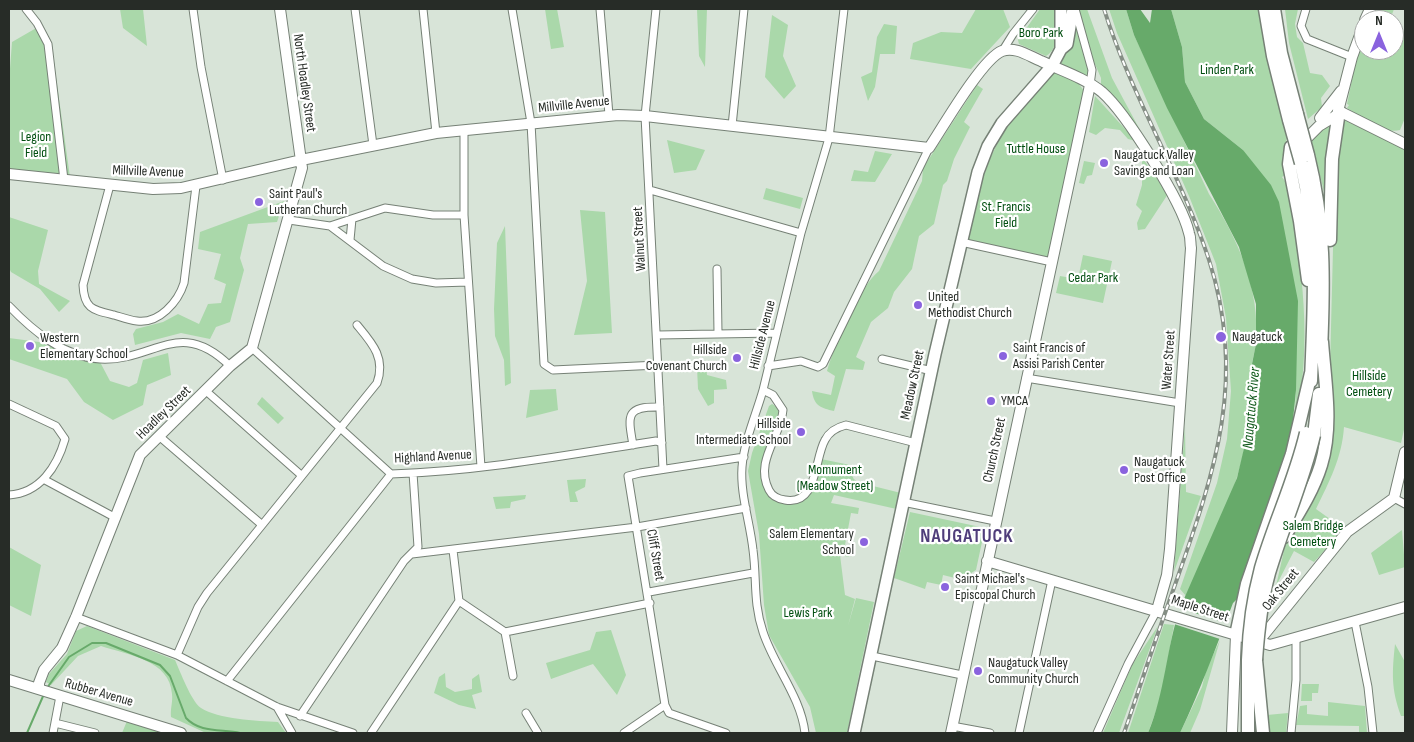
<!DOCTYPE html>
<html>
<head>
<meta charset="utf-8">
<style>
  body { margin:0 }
  #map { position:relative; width:1414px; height:742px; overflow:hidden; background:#d8e4d8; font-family:"Sofia Sans Condensed",sans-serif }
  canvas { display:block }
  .frame { position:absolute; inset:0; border:10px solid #272c27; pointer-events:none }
  .north { position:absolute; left:1354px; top:10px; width:50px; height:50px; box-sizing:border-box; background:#fff; border:1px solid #a9aba9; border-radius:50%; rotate:0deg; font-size:14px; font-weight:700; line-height:20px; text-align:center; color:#272c27 }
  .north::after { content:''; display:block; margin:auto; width:18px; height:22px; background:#8a63de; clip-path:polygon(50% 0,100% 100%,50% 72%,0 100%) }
</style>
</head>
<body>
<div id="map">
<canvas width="1414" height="742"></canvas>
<div class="frame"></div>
<div class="north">N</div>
</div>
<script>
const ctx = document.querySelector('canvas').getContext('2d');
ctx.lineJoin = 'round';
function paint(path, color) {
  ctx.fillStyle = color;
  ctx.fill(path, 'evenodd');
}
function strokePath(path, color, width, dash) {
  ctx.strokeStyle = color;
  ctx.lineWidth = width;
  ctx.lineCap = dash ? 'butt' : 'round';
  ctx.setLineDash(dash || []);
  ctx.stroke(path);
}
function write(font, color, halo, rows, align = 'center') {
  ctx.font = font + ' "Sofia Sans Condensed",sans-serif';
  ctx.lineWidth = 4.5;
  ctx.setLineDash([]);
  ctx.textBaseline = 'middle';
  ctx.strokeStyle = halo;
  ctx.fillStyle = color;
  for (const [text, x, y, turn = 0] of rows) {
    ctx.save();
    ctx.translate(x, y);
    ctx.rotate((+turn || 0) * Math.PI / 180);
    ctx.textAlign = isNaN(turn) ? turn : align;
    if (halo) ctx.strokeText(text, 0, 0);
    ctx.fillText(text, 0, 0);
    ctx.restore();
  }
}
paint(new Path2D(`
  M120,9H143L147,46L123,28Z
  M545,9H557L564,47L551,49Z
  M697,9H707L705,67L699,56Z
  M976,9H1003L1010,27L971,69L910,59L913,43L941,32L962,33Z
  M1040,9H1059C1058,22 1060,49 1046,56L1019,44L1018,40Z
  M1079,9H1087L1112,78L1147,143L1101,87V78L1091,55Z
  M1109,9H1126L1134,35L1209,194C1238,239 1260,288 1256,343C1255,352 1252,360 1251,369C1247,394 1249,419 1245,444C1236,497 1208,547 1186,596L1180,589L1217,483L1227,439L1231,391L1226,318L1216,264L1189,196L1117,33Z
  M1171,9H1259L1264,42L1287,137L1282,159L1285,175L1282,177L1287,184C1302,264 1314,347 1294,427L1296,390L1243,150L1204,119L1185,82L1182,47Z
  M1285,9H1298L1295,24L1297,37L1303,43L1310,73L1322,75L1330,86L1321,98L1322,107L1308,119L1289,43Z
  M1376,9H1394L1390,20H1372Z
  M772,15L788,25L783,56L796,86L784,99L765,77Z
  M1076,18L1090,74V80L1061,65Z
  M884,24L897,26L895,54H880L875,87L868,101L861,77L872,72L877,37Z
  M38,27L54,63L70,177L9,171V82L12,42Z
  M1394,28L1405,32V118L1400,130C1383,135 1361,116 1347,108L1349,105L1347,104L1356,60L1364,38V50H1394Z
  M1054,69L1075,79L1085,92L1052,262L961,242L978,172L985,173C998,132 1026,101 1054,69Z
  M977,85L983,89L964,122L970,127L954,159L947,181L943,185L934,224L919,236L912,269L894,292L888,308L871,322L856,357L865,362L863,370L846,369L834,411C821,408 814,406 812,391L831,395L835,376L827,371C834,346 859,287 879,271L922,181L923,168Z
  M1095,96L1136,141L1128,139L1120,130L1105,128L1096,135L1089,132Z
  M1342,119L1405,149V425L1401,443L1344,427C1342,458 1329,482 1316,509L1344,529L1314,562L1294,551L1276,586L1285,546L1315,491L1330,367L1335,169Z
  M1334,123L1326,200L1311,138L1320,128Z
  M667,140L705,150L696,170L674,173Z
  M875,151L892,154L875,182L851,181L854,170L868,172Z
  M1142,157L1168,194L1145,229L1138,230L1137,223L1142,211L1136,205L1142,185Z
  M1084,161L1095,163L1092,175L1087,176L1084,184L1079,183Z
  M766,188L803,198L800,209L763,199Z
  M284,201L277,222L248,224L240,258L244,270L230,322L216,327L210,339L181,333L135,345L133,334L136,329L163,322L178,314L199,324L208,304L221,303L226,284L214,279L221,254L198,249L200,232Z
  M580,210L605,212L612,333L574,335L587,281Z
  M9,217L48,230L38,271L39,284L70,301L59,312L40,289L11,272L9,268Z
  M505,226L511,383L505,386L504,360L495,336L494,309L497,243Z
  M1083,255L1112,261L1103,303L1056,293L1060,276L1078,279Z
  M9,338L39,342L91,363L100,362L110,381L129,387L137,383L143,360L168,353L171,375L147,385L143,405L113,420L84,402L67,379L9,359Z
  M706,366L707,375L726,380L727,389L714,390V403L708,406L698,389L697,367Z
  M556,389L558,410L526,418L530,390Z
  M262,397L284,418L278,424L257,404Z
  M772,404L780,409C780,442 747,458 771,499L782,502L800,500L821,459L855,466L853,478L857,482L905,494L901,510L834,495L831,503L859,508L858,514L851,513L845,545L850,546L849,557L840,555L845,595L855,599L848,626L856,598L874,602L847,733H816L810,707L769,635L764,605L759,534L748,471L752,453L769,406Z
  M1185,426L1186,492L1201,496L1174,572Z
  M586,479L585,487L575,492L578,502H570L567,480Z
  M526,495L525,499L511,502L510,508L496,509L493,497Z
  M910,512L985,528L976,570L965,577L960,576L959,579L943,575L941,585L927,582L925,589L894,578Z
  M1402,530L1405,567L1379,575L1371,553Z
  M9,547L41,565L31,616L9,605Z
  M1164,624L1174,625L1161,697L1148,733H1128Z
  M87,626L175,660C180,671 191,701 201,708C218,719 257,721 278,722L286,733H206L171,717C170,709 173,702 172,694C170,660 128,655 101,646L78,656L51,685L46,682L49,674L67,654L76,631Z
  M1158,626L1119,733H1103L1132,665Z
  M611,630L626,675L617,695L593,664L551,679L546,663L590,650L596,632Z
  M1220,640L1200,710L1190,733H1180L1202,687L1206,670Z
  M1395,644L1405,662V716H1401C1391,689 1392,673 1395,644Z
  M445,673L446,687L455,692L472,689V679L479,674L482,692L472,695L476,709L459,705L434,693L439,677Z
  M1302,684H1319L1318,693H1312V701H1301Z
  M1328,702L1365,706L1367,733H1359V726L1296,725L1300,706L1307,705V714L1328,716Z
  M1288,713L1286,733H1268L1267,715Z
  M127,721L161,733H122Z`), '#aad8aa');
paint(new Path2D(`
  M1126,9H1140L1150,23L1152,9H1171L1182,47L1185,82L1204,119L1243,150L1271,185L1279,202L1298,301L1296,390L1293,420L1294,431L1238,598L1233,603C1216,647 1200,691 1180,733H1148C1165,693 1166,649 1180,608L1237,478L1245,444L1251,369L1256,344V304L1239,247L1167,108L1134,35Z`), '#67aa6a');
paint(new Path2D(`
  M1179,608L1226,623L1220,639L1174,624Z`), '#d8e4d8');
strokePath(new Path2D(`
  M47,688L69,657L92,643H106L160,665L170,676L186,718C200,733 221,729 240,733
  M27,733L44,694`), '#67aa6a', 2);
const street = new Path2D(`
  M26,9L37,23L48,44L64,180
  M193,9L201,67L223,180
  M355,9L373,145
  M423,9L436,133
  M512,9L531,123L544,364L553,370L658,365
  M600,9L609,115
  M656,9L645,116L663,469
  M844,9L829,138L801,233L763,390L773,395L783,410C781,437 754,461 769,490C772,496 778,499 785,500C818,506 814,459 825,440C829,432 838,427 846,425L916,443
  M1075,9L1092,70L1090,85
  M1306,9L1301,26L1307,39L1352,57
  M1003,50L1013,34L1033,9
  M732,126L744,9
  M464,130V215L481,467
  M110,185L83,285C84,309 93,310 114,315C121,317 129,320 137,321C159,324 178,302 184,283L196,186
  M650,190L801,233
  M289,220L330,226L383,266L412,279L436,283L468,282
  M330,226L385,208L433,215H464
  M350,240L352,219
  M961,242L1052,262
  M717,269L718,333
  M9,306C33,331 64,357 100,359C154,362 179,316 230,366
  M658,335L776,333
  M252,348L391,474C482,471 567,455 656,441L662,443
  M882,359L932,371
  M768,366L801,361L818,367L823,364L929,148
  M1026,378L1180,403
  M763,390C756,415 744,441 742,467C740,494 750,522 753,550C757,579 753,603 763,632C774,666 801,697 805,733
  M206,391L301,475
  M9,404L56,426L65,439C57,467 40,493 9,495
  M159,436L261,524
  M633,445C628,416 625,406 660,407
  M45,480L116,518
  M1394,498L1405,504
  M903,502L995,521
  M412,554L637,527L746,508
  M649,592L753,573
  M459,601L505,632L650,603
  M76,617L177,655L277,707L353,733
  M1355,622L1368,687L1373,733
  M505,632L513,676
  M177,655L198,607L207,593L377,383C386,358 372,343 357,325
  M872,656L962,675
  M227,681L391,474
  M277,707L292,733
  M526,713L538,733
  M300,716L404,561L418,547L413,473
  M55,723L95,733
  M952,726L990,733
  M53,733L60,696
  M371,733L459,601L453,550
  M624,733L665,705
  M726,733L669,713L665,705L628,476L640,473L744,457
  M1019,733L1052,580
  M1097,733L1128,664L1157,610
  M1291,733L1296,680V638`);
const secondary = new Path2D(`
  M1365,20L1370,9
  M1339,111L1405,144
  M1320,118L1341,91
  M1300,145L1319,126L1337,115L1352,57L1364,24
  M9,174L153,189L181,188L301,160L436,133L618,115L645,116L929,148C943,127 982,59 1002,51C1015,46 1029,56 1041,61C1060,70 1085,78 1102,92C1126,113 1182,202 1189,233C1191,238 1190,243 1191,248L1170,549L1167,575L1157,610
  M987,561L1270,645L1405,607
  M1258,642L1347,532L1394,498L1405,452
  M9,680L181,733
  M39,689V683L44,670L62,648L76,617L140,455L230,366L252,348L302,168L280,9
  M951,733L1090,85
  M1232,733L1236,635`);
const primary = new Path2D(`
  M1061,49V9
  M854,733L935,354L978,172L988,146L1002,123L1052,66L1061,49L1067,44L1073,9`);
const highway = new Path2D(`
  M1265,9L1273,56L1289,120
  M1274,9L1281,53L1297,114
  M1291,147L1289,164L1300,221L1308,280
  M1308,155C1325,223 1324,282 1321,351
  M1301,163C1319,240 1314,303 1311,381
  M1330,240L1332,159L1339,111
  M1314,435L1319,394
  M1284,537C1298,514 1313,491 1321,465C1333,426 1325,383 1322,342
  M1236,635L1243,629L1250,615
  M1236,635L1247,584L1292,454L1311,373
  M1248,660V733
  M1256,660L1263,733`);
strokePath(street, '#768176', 9);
strokePath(secondary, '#768176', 12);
strokePath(primary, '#768176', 14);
strokePath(highway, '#768176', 15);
strokePath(street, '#fff', 7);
strokePath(secondary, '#fff', 10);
strokePath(primary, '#fff', 11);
strokePath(highway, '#fff', 12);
const rail = new Path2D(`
  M1104,9C1131,96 1181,174 1209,260C1250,387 1210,484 1169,602C1153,646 1139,690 1124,733`);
strokePath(rail, '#858e85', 4);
strokePath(rail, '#fff', 2, [5.5]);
const highwayBridge = new Path2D(`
  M1297,114L1308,155
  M1289,120L1301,163
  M1248,660C1249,629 1253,598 1261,568C1274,523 1295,480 1306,433
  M1256,660C1258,631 1261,602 1269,573C1283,526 1303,482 1314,435`);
strokePath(highwayBridge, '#768176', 15, []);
strokePath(highwayBridge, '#fff', 12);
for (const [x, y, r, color] of [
  [1104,163,5,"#8a63de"],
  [259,202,5,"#8a63de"],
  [918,305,5,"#8a63de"],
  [1221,337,6,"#8a63de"],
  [30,346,5,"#8a63de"],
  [1003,356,5,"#8a63de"],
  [737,358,5,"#8a63de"],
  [991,401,5,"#8a63de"],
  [801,432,5,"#8a63de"],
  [1124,470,5,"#8a63de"],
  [864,542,5,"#8a63de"],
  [945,587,5,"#8a63de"],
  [978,671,5,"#8a63de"]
]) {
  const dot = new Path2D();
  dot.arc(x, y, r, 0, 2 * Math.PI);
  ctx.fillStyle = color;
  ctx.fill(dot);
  strokePath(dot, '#fff', 2);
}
write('14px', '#004e10', '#fff', [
  ["Boro Park",1041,33],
  ["Linden Park",1227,70],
  ["Legion",36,137],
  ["Field",36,153],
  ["Tuttle House",1036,149],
  ["St. Francis",1006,207],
  ["Field",1006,223],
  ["Cedar Park",1093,278],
  ["Hillside",1369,376],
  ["Cemetery",1369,392],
  ["Momument",835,470],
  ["(Meadow Street)",835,486],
  ["Salem Bridge",1313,526],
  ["Cemetery",1313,542],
  ["Lewis Park",808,613]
]);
write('14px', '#272c27', '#fff', [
  ["North Hoadley Street",304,83,82],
  ["Millville Avenue",574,105,-6],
  ["Millville Avenue",148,172,2],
  ["Walnut Street",640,239,-93],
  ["Hillside Avenue",763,335,-76],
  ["Water Street",1169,360,-86],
  ["Meadow Street",913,385,-78],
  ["Hoadley Street",164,413,-44],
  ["Church Street",995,450,-78],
  ["Highland Avenue",433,457,-3],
  ["Cliff Street",655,555,80],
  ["Oak Street",1281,590,-51],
  ["Maple Street",1200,609,18],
  ["Rubber Avenue",99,693,16]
]);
write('14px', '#272c27', '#fff', [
  ["Naugatuck Valley",1114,155],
  ["Savings and Loan",1114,171],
  ["Saint Paul's",269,194],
  ["Lutheran Church",269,210],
  ["United",928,297],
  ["Methodist Church",928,313],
  ["Naugatuck",1232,337],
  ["Western",40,338],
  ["Elementary School",40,354],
  ["Saint Francis of",1013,348],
  ["Assisi Parish Center",1013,364],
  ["Hillside",727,350,"right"],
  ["Covenant Church",727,366,"right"],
  ["YMCA",1001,401],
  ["Hillside",791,424,"right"],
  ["Intermediate School",791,440,"right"],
  ["Naugatuck",1134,462],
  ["Post Office",1134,478],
  ["Salem Elementary",854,534,"right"],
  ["School",854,550,"right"],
  ["Saint Michael's",955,579],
  ["Episcopal Church",955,595],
  ["Naugatuck Valley",988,663],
  ["Community Church",988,679]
], 'left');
write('italic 15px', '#115a1c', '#fff', [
  ["Naugatuck River",1252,408,-85]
]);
ctx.letterSpacing = '1px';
write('bold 19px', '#4f3d7a', '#fff', [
  ["NAUGATUCK",967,537]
]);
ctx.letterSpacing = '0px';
</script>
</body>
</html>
